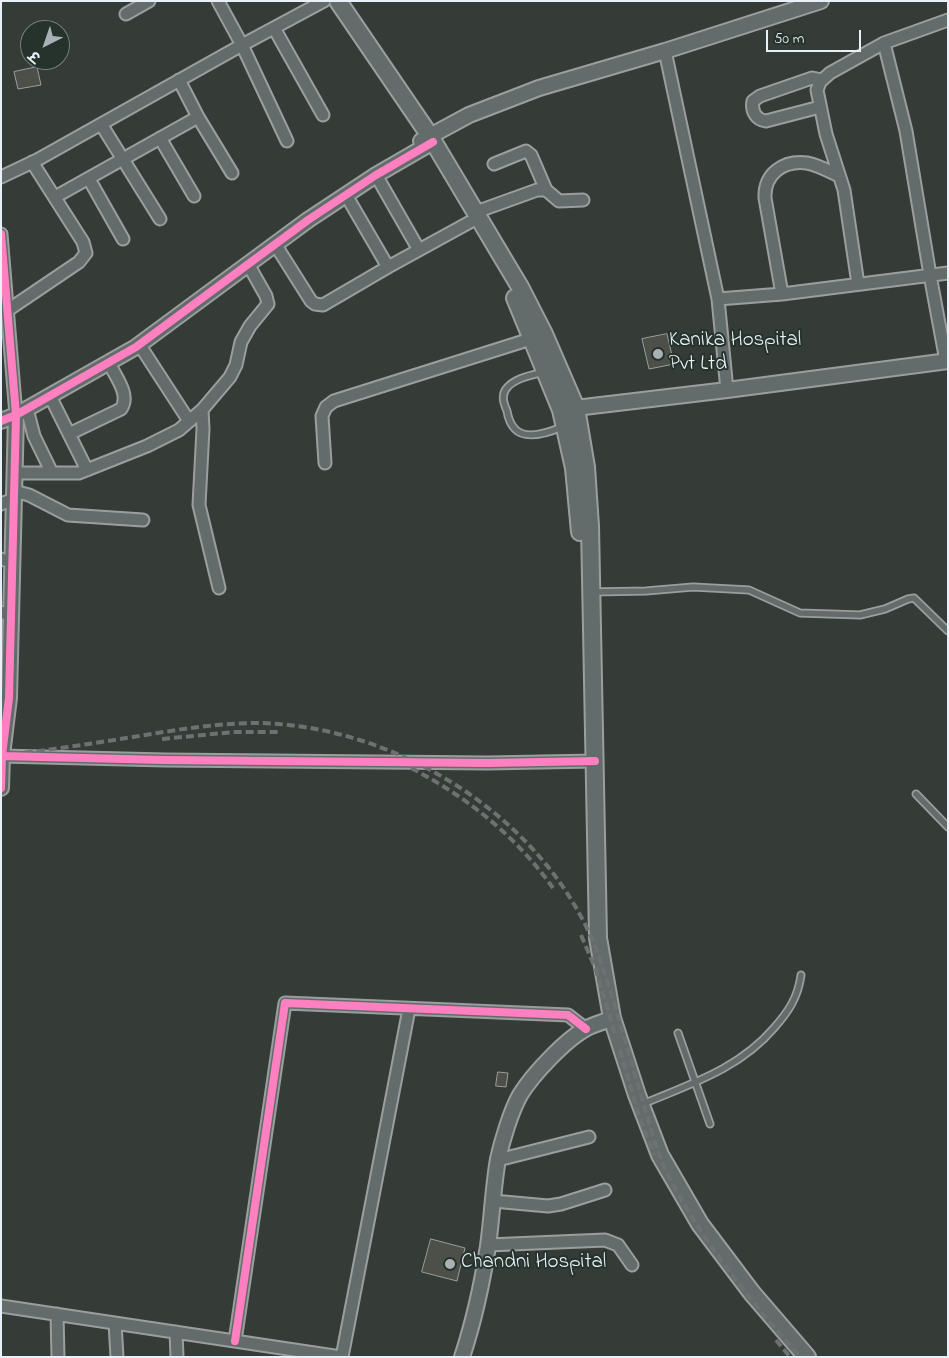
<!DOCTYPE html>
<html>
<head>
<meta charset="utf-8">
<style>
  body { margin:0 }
  #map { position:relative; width:949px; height:1358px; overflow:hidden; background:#353b36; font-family:"Indie Flower","Playpen Sans Deva",sans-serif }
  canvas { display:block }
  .frame { position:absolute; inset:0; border:2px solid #e8f1f8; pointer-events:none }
  .north { position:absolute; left:20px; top:20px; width:50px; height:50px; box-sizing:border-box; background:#26332d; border:1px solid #747f7e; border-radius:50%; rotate:221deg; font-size:14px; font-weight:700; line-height:20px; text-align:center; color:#e8f1f8 }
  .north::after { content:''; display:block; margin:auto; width:18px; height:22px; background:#a9b1b4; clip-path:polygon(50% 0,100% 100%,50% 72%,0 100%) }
  .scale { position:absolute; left:766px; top:30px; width:95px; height:22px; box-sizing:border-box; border:2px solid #e8f1f8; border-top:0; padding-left:6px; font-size:15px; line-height:18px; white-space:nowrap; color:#e8f1f8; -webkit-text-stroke:4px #26332d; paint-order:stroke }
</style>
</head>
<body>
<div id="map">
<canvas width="949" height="1358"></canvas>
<div class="frame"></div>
<div class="north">उ</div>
<div class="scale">50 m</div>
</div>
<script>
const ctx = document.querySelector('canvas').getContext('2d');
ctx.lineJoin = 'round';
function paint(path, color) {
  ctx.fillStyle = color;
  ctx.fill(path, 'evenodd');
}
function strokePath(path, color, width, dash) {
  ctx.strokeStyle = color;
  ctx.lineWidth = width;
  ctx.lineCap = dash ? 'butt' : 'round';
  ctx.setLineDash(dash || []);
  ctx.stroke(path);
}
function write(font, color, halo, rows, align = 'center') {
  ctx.font = font + ' "Indie Flower",sans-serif';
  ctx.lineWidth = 4;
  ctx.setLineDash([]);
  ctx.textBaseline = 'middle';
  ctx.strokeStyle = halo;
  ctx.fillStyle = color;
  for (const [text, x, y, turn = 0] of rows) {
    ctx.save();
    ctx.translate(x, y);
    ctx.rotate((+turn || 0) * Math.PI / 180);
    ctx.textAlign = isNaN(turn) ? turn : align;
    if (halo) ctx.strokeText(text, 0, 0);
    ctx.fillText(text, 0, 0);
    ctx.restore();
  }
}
const building = new Path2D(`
  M37,67L41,85L18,89L14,72Z
  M667,334L674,364L649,369L642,339Z
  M498,1072L508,1073L506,1087L496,1086Z
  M431,1239L465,1248L457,1281L422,1272Z`);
paint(building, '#4d4f49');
strokePath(building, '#9a9f9e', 1);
const service = new Path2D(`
  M544,372C532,375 514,378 506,389C501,396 504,404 507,411C508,417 510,424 515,429C526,441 550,432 562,427
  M592,592L646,591L693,587L749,590L800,613L860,615L885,609L908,599L914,598L948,631
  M916,794L948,827
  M678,1033L710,1124
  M643,1104C690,1084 739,1069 774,1028C788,1012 798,998 801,975`);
const minor = new Path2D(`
  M218,1L242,45L287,141
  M126,14L149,1
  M274,28L323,115
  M665,51L718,299L727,390
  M179,80L198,117L232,173
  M820,107L766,121C756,120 751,111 753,101L760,96L812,78L822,80
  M101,124L160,219
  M160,138L194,196
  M494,164L526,151L531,155L546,190
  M376,175L419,250
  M1,177L37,160L242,45L324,1
  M89,179L123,239
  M346,195L388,267
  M55,197L198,117
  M476,212L537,190H546L559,201L583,200
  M1,234L16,415
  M275,244L311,301L315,304L323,305L388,267L470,222
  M858,284L844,190L826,134L817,90L820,82L830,73L884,43
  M782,294L765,198C764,174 783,160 807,163C818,165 829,171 839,176
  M718,299L782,294L948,273
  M8,310L79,262L86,253L83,242L32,162
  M139,344L189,421
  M946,361L930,275L906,131L884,43L948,20
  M50,396L87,470
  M27,409L34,436L52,473
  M202,410L203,429L199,505L219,588
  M69,434L121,409C131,395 115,376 109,363
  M325,463L322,416L326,407L334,401L537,337
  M15,473H79L147,446L179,430L202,410L230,377L236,365L241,342L250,326L268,304L266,296L248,264
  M14,491L29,495L68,515L143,520
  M1,504L14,499
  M1,559L12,562
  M1,612L11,616
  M1,756L165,760L488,763L595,761
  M498,1160L589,1137
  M493,1201L548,1206L561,1204L605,1190
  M488,1245L605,1240L618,1245L632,1265
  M1,1306L341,1357
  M57,1314L58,1357
  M115,1323L117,1357
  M176,1332L177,1357
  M235,1341L285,1003L568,1015L586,1029
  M342,1357L409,1009`);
const tertiary = new Path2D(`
  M421,141L469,115L539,88L665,51L821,1
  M567,409L727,390L948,361
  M1,421L16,415L136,347L308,220L376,175L433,142
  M1,788L2,755L9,698L16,415
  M462,1357C474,1321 482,1284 488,1246C492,1217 493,1188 498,1159C502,1141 511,1111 520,1095C533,1074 566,1039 587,1028C595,1024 604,1022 612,1018`);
const secondary = new Path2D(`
  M338,1L430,136L520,287L544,334L576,408L586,467L590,526L598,938L612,1018L637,1095L660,1155L700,1224L752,1293L807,1357
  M515,298L561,410L574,468L580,532`);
strokePath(service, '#9a9f9e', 9);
strokePath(minor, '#9a9f9e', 15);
strokePath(tertiary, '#9a9f9e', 18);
strokePath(secondary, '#9a9f9e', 20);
strokePath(service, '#646b6b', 5.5);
strokePath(minor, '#646b6b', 11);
strokePath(tertiary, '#646b6b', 14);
strokePath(secondary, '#646b6b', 16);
strokePath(new Path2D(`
  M162,739L234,732H279
  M1,755C45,751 89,744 133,737C175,730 216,723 259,723C398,726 545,818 596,949C614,998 627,1048 642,1098C649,1123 656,1151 668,1175C702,1242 751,1301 800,1357
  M411,768C467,797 516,836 553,888
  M581,935L596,970L615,1034
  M620,1050L639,1116L654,1155
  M776,1340L790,1357`), '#6e7171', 4, [8, 4]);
strokePath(new Path2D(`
  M1,234L16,415L9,698L2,755L1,788
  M1,421L16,415L136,347L308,220L376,175L433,142
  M1,756L165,760L488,763L595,761
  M235,1341L285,1003L568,1015L586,1029`), '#ff80c0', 8);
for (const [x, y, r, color] of [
  [658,354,6,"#a9b1b4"],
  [450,1264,6,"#a9b1b4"]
]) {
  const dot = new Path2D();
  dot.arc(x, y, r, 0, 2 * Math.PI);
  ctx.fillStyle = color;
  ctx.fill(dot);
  strokePath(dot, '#26332d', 2);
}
write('21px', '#e8f1f8', '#26332d', [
  ["Kanika Hospital",669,342],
  ["Pvt Ltd",669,366],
  ["Chandni Hospital",461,1264]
], 'left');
</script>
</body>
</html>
